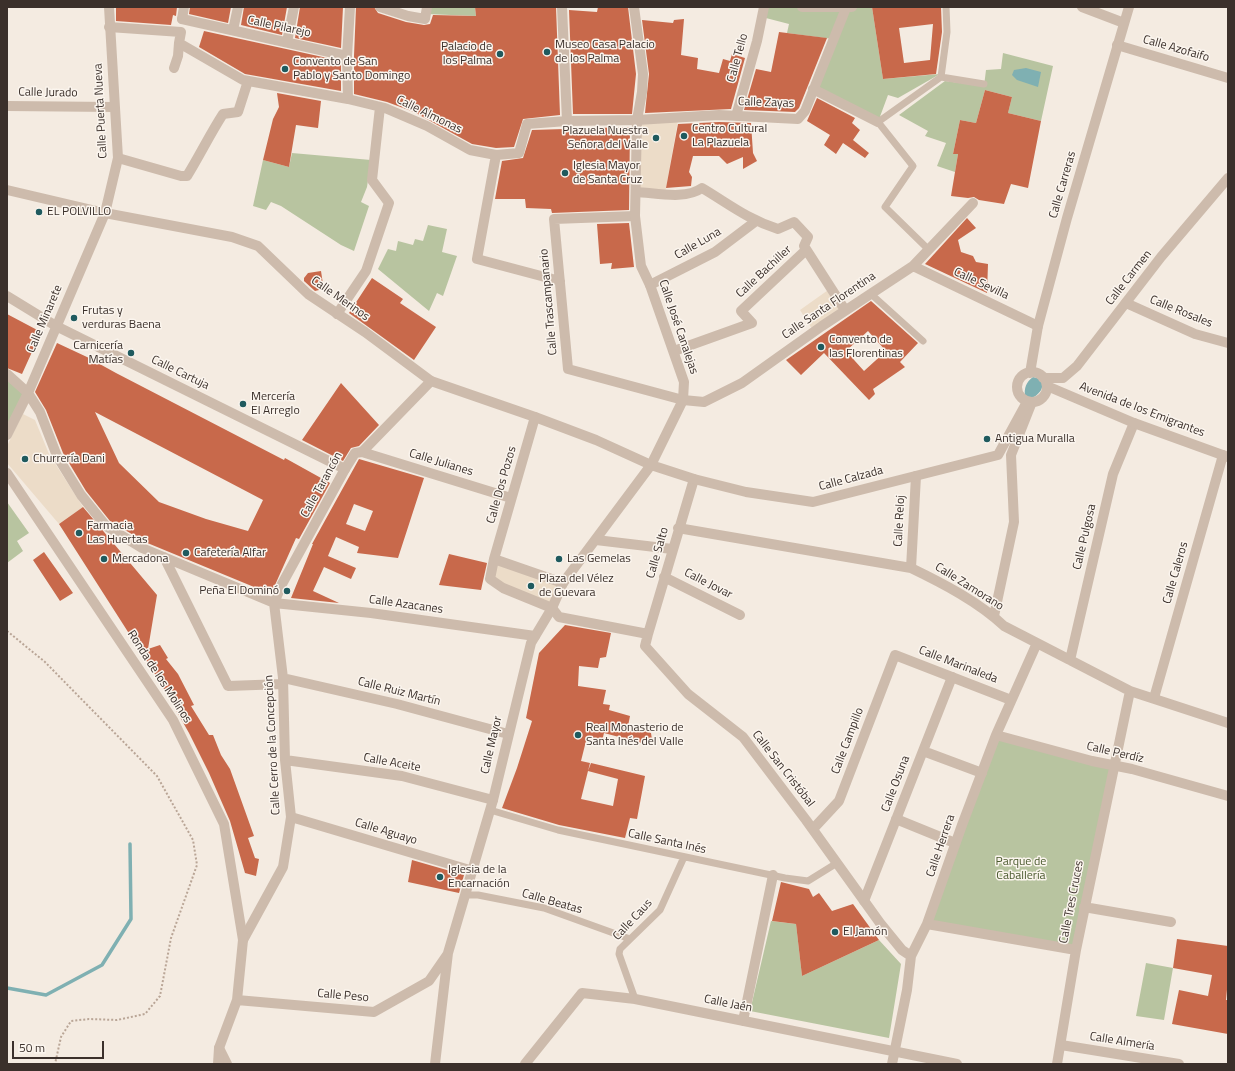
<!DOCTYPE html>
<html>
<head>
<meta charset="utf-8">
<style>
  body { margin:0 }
  #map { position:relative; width:1235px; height:1071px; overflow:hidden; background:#f4ebe1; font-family:"Titillium Web",sans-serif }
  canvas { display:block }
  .frame { position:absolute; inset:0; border:8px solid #3b302b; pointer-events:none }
  .scale { position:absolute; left:12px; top:1041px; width:92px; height:18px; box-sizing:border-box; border:2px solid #3b302b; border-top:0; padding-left:5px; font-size:12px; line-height:14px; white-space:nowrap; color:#3b302b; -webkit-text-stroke:3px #fbf5ee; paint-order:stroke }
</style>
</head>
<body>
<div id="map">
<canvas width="1235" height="1071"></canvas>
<div class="frame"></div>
<div class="scale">50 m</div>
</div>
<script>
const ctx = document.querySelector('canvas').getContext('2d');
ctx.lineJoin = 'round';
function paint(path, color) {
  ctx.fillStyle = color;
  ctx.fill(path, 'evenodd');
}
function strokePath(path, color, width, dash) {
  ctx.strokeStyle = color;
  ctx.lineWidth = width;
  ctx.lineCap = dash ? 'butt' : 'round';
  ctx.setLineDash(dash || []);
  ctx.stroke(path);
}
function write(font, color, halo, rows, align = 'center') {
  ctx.font = font + ' "Titillium Web",sans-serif';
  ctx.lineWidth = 3;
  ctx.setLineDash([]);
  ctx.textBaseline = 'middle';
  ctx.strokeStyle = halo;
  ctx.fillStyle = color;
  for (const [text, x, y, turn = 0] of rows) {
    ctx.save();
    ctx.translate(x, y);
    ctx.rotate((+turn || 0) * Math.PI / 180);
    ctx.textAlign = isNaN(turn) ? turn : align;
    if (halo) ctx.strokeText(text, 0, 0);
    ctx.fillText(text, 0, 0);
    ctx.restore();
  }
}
paint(new Path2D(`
  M427,7H475L476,16L426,14Z
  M764,7H872L883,79L940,74L898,98L888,95L878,122L813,89L833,39L787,33L789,24L762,17Z
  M1003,53L1053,66L1041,121L1008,113L1012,97L985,90L976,123L960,120L953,154H958L955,172L937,166L946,143L925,136L928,131L899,115L945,81L984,86L986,70L1001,69Z
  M292,153L371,160L367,187L361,202L369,206L354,251L341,245L281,206L271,202L266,210L253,206L263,160L289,167Z
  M428,225L447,229L442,252L457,256L443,296L437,293L429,311L378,269L388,249L396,251L398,241L413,245L415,239L423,241Z
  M7,374L28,393L7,435Z
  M7,502L29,533L17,541L23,551L7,563Z
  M996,735L1113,765L1076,950L927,924Z
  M771,921L796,924L802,976L879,940L901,964L889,1038L750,1011Z
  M1146,963L1173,968L1164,1020L1136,1016Z`), '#b8c4a0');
paint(new Path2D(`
  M637,120H678L665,194L636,192Z
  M831,288L845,310L814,332L800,310Z
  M23,414L35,420L49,454L83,507L59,524L7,463V446Z
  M494,559L563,583L552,608L490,579Z`), '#ecdcc8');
paint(new Path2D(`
  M1026,68L1041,72L1038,87L1017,80L1012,75L1014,70Z
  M1033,377L1041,379C1045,389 1039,394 1031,399L1025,397C1024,388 1026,382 1033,377Z`), '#7fb0b2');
strokePath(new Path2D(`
  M7,988L46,995L102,965L131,919L130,844`), '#7fb0b2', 3.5);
paint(new Path2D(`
  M116,7H177L176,16L173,15L171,25L116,21Z
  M190,7H231L228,23L189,14Z
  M244,7H287L282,35L241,25Z
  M300,7H343L341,48L295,38Z
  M356,7H374L378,13L406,22L424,25L430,24L433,15L476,16L475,7H556L560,115L523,119L514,147L496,148L472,144L414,112L387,102L354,94V56Z
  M598,7H628L636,74L632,114H573L569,10L597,12Z
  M872,7H941L942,32L936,74L883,79ZM933,24L930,60L904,63L899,28Z
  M684,19L681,55L698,58L697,69L719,73L723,59L730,61L732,54L745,58L731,109L645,113L649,74L642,20L673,23L674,20Z
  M204,31L341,61V91L245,74L199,47Z
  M779,32L827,38L799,108L795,112L744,110L756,69L771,72Z
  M985,90L1012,97L1008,113L1041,121L1028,188L1011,184L1004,204L979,200L974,197L968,198L951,196L958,154H953L960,120L976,123Z
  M277,93L321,101L318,128L296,125L289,167L263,160L273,119L279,107Z
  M817,98L855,118L852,123L860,130L853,140L869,153L865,158L843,143L836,154L824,145L830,135L807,121Z
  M719,122L751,123L753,153L757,161L743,169V157L727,164L719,156H693L689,172L692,177L691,186L666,188L678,124Z
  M630,127L629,210L552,213L551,209L526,208L525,199H495L502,161L523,158L532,130Z
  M967,218L976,228L958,240L961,252L973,256L976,262L988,264L987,293L925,264Z
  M629,223L634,267L611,269L612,263L600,264L597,224Z
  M321,271L323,284L319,290L315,291L304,281V278L308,273Z
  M372,278L403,299L400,303L436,327L414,360L349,313Z
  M871,301L918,343L900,362L905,367L873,389L875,394L869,400L824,353L801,375L786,360ZM868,331L886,351L864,371L846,351Z
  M7,314L41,332L22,374L7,368Z
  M57,343L87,357L116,373L284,460L285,458L330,483L299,539L296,538L271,594L145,542L110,521L86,491L63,453L46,410L35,392ZM95,412L263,500L248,531L206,519L159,502L119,463Z
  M341,383L379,425L359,446L351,448L343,461L302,440Z
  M359,459L424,478L398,558L357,553L359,547L336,537L328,556L356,568L351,579L324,567L313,591L339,603L291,598L313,544H312ZM354,504L373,511L365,531L346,524Z
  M83,507L157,595L148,649L160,645L168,658L166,659L178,674L194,705L191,706L209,735H213L221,755L230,769L254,836L248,838L255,858L259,859L256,876L245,873L230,821L209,773L189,733L160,682L59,524Z
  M44,552L73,593L60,601L33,560Z
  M449,554L487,563L481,590L439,585Z
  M565,625L611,633L606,657L600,658L598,668L579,666L578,686L606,690L603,704L610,705L609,710L630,716L628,726L651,733L653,746L604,733L601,745L586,741L581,761L590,763L581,799L613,806L618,779L588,771L591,763L645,776L637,819L630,818L625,838L559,825L502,808L517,768L532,721L526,718L539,653Z
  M412,860L464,875L459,893L408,882Z
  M781,882L809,889L813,897L819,893L832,911L853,904L879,940L802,976L796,924L772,921Z
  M1177,939L1228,946V979L1226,1000H1228V1034L1172,1024L1179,990L1208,996L1212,975L1173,968Z`), '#c8694b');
strokePath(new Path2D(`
  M7,631L45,662L157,776L193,840L197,865L171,938L160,996L145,1014L117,1020L89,1019L71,1021L61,1037L55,1064`), '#b9a596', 2, [2, 2]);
strokePath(new Path2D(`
  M941,77L984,84
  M928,249L885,207L913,166L878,122L941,77L947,32L946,7
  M871,294L923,341
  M490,810L558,830L785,878L808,881L837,863
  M466,895H478L544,908L630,939
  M635,999L619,954L620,949L660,910L684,857`), '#cdbbac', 7);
strokePath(new Path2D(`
  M182,19L184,7
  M233,30L238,7
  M287,42L294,7
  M7,374L28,393
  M345,469L355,453L362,452
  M923,751L982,773
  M896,819L955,843
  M864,901L952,677`), '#cdbbac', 10);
strokePath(new Path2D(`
  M380,7L408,16L425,19L427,7
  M562,7L567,121
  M182,19L347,56
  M109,27L181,32L179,43L243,80L348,99L385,108L427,126L470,150L496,155L519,153L527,124L567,121L637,120L719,115L798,119L805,111L846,8
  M1117,45L1228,78
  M174,68L178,56L179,43
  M813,89L878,122
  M348,99L347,56L350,7
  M7,106L113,107
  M736,116L757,41L764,7
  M496,155L477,259L560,281
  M118,158L181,176H187C200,155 210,134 223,114L238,112L248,81
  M636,192C657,193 685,200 702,188C729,204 747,219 778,229L794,222L808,237L804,246L845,310
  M635,216L554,219L568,369L683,400L704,402L742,383L822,326L913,266L973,203
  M913,266L1038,326
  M650,285L715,252L756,221
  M7,296L56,326L345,469L282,584L274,603
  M1126,303L1195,334L1228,343
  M337,314L366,271L389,203L372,180L380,107
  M674,351L752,323L741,311L806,250
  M431,381L362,452L511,498
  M28,393L40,412L57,456L81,495L106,526L142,548L274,603L371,613L535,636
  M7,435L28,393L105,213
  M678,528L911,568C942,583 979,602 1004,626L1130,691L1228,723
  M596,540L672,549
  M164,557L228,686L283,684
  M494,559L535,417
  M911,568L916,476
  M664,577L740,615
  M563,583L494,559L490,579L503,588L552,608L559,617L648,634L645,646L688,694L743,737L806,820L880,923L902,950L911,956
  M994,616L1014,522L1011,455L1032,402
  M648,634L694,479
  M1070,660L1113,474L1134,423
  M283,678L397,704L508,734
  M1154,698L1223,455
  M996,735L1092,761L1132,769L1228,796
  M285,760L402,776L493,800
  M291,817L473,871
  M813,829L839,801L895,655L1011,700
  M1084,907L1171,922
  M927,924L1076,950
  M243,940L283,867L291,817L285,760L283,678L274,603
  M743,1021L773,875
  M1061,1045L1179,1064
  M219,1048L227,1064
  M525,1064L582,993L635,999L957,1064
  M892,1064L907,990L911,956L927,924L962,825L996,735L1037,643
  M1057,1064L1076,950L1130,691`), '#cdbbac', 10);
strokePath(new Path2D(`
  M802,7H852
  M1082,7L1124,23
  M7,190L105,213L232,237L258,246L308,294L365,332L431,381L535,417L596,440L651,465L694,479L746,492L813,502L998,455L1027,402
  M105,213L118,158L109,7
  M1017 387a15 15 0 1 1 30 0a15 15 0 1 1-30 0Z
  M1030,373L1038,326L1067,218L1129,7
  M1043,378H1063L1077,366L1161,257L1228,178
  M1047,386L1134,423L1228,457
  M7,473L173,720L224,824L243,940L237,1000L219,1048L218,1064
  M237,1000L374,1012L429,981L447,955
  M435,1064L448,953L493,800L531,643L552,608L563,583L651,465L683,400L684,382L650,285L641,266L635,216L637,120L642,92L643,74L634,7`), '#cdbbac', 10);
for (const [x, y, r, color] of [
  [547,52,4,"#1f5a5e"],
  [500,54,4,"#1f5a5e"],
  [285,69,4,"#1f5a5e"],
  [684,136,4,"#1f5a5e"],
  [656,138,4,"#1f5a5e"],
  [565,173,4,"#1f5a5e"],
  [39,212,4,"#1f5a5e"],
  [74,318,4,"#1f5a5e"],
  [821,347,4,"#1f5a5e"],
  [131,353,4,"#1f5a5e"],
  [243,404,4,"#1f5a5e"],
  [987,439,4,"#1f5a5e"],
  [25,459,4,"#1f5a5e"],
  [79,533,4,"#1f5a5e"],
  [186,553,4,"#1f5a5e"],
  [104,559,4,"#1f5a5e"],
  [559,559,4,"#1f5a5e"],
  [531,586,4,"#1f5a5e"],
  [287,591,4,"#1f5a5e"],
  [578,735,4,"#1f5a5e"],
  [440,877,4,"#1f5a5e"],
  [835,932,4,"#1f5a5e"]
]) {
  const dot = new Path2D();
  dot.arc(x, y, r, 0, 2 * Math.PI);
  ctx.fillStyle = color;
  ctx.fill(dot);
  strokePath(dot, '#fbf5ee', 1.5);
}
write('12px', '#3b302b', '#fbf5ee', [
  ["Calle Pilarejo",279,27,12],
  ["Calle Azofaifo",1176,49,16],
  ["Calle Tello",738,58,-75],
  ["Calle Jurado",48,93,1],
  ["Calle Zayas",766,103,2],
  ["Calle Puerta Nueva",101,111,-93],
  ["Calle Almonas",429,115,26],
  ["Calle Carreras",1063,185,-74],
  ["Calle Luna",698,244,-30],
  ["Calle Bachiller",764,272,-43],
  ["Calle Carmen",1129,278,-52],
  ["Calle Sevilla",981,284,25],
  ["Calle Merinos",340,299,35],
  ["Calle Trascampanario",549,302,-95],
  ["Calle Santa Florentina",829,306,-34],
  ["Calle Rosales",1181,312,22],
  ["Calle Minarete",45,319,-67],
  ["Calle José Canalejas",678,327,71],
  ["Calle Cartuja",180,373,26],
  ["Avenida de los Emigrantes",1142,410,21],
  ["Calle Julianes",441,463,17],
  ["Calle Calzada",851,479,-15],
  ["Calle Tarancón",322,485,-61],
  ["Calle Dos Pozos",502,485,-74],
  ["Calle Reloj",900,521,-87],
  ["Calle Pulgosa",1085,537,-77],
  ["Calle Salto",658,553,-74],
  ["Calle Caleros",1176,573,-74],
  ["Calle Jovar",708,584,27],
  ["Calle Zamorano",969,587,32],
  ["Calle Azacanes",406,605,8],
  ["Calle Marinaleda",958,665,21],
  ["Ronda de los Molinos",159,677,57],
  ["Calle Ruiz Martín",399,692,14],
  ["Calle Campillo",848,741,-69],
  ["Calle Cerro de la Concepción",273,745,-93],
  ["Calle Mayor",492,745,-77],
  ["Calle Perdíz",1115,753,13],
  ["Calle Aceite",392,763,10],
  ["Calle San Cristóbal",783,769,52],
  ["Calle Osuna",896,784,-69],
  ["Calle Aguayo",386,832,17],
  ["Calle Santa Inés",667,842,12],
  ["Calle Herrera",941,846,-71],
  ["Calle Beatas",552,902,16],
  ["Calle Tres Cruces",1072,902,-79],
  ["Calle Caus",633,920,-47],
  ["Calle Peso",343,996,5],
  ["Calle Jaén",728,1004,11],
  ["Calle Almería",1122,1042,9]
]);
write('12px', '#3b302b', '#fbf5ee', [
  ["Museo Casa Palacio",555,45],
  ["de los Palma",555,59],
  ["Palacio de",492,47,"right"],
  ["los Palma",492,61,"right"],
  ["Convento de San",293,62],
  ["Pablo y Santo Domingo",293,76],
  ["Centro Cultural",692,129],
  ["La Plazuela",692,143],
  ["Plazuela Nuestra",648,131,"right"],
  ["Señora del Valle",648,145,"right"],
  ["Iglesia Mayor",573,166],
  ["de Santa Cruz",573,180],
  ["EL POLVILLO",47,212],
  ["Frutas y",82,311],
  ["verduras Baena",82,325],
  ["Convento de",829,340],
  ["las Florentinas",829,354],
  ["Carnicería",123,346,"right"],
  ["Matías",123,360,"right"],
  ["Mercería",251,397],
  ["El Arreglo",251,411],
  ["Antigua Muralla",995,439],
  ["Churrería Dani",33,459],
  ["Farmacia",87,526],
  ["Las Huertas",87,540],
  ["Cafetería Alfar",194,553],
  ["Mercadona",112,559],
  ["Las Gemelas",567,559],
  ["Plaza del Vélez",539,579],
  ["de Guevara",539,593],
  ["Peña El Dominó",279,591,"right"],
  ["Real Monasterio de",586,728],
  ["Santa Inés del Valle",586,742],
  ["Iglesia de la",448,870],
  ["Encarnación",448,884],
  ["El Jamón",843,932]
], 'left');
write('12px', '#4a5a2e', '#fbf5ee', [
  ["Parque de",1021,862],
  ["Caballería",1021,876]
]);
</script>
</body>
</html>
